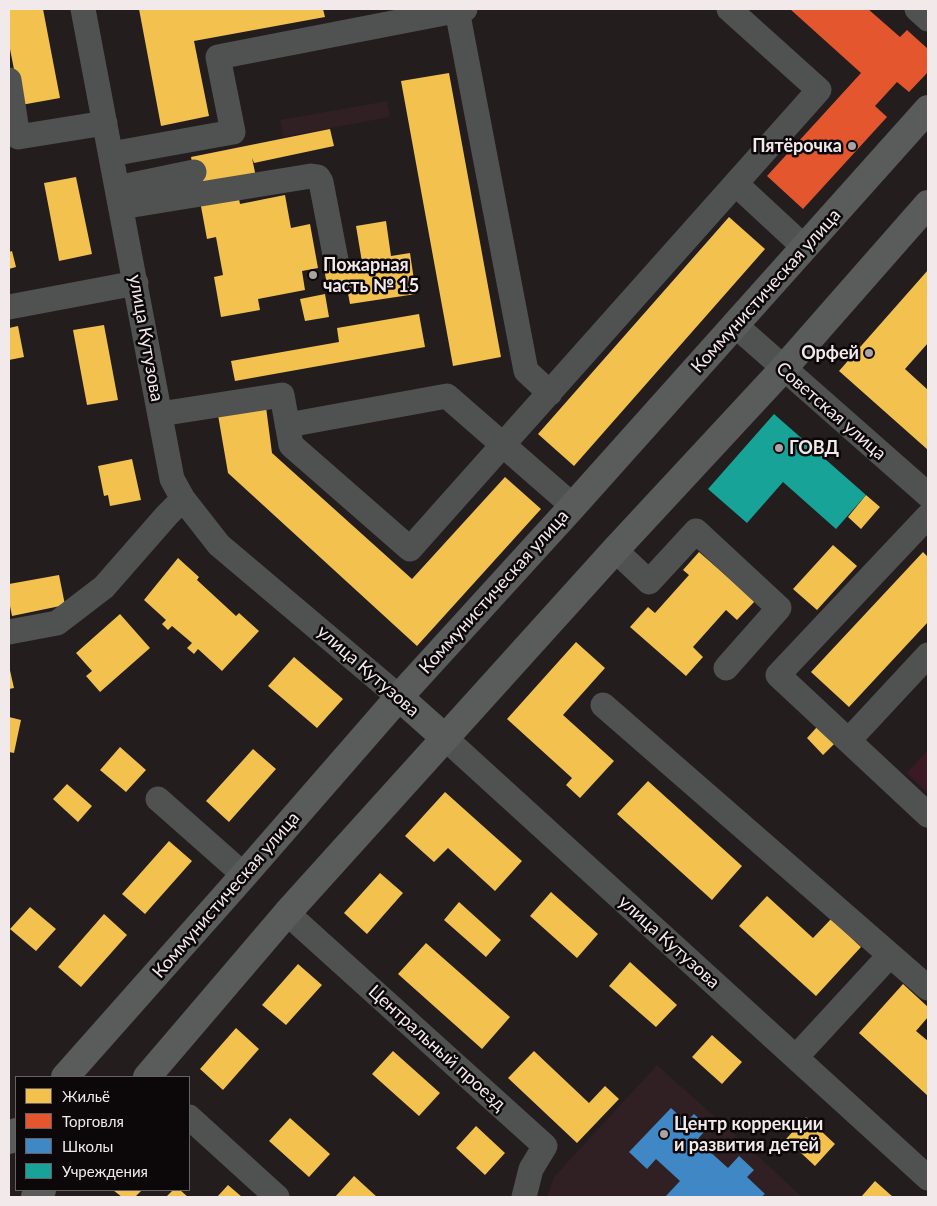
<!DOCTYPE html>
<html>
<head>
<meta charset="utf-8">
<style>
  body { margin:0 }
  #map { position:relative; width:937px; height:1206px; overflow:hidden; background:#231d1e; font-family:Lato,sans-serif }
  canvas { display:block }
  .frame { position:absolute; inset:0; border:10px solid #f2e9eb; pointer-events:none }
  .legend { position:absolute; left:15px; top:1076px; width:175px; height:115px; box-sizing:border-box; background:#0c0708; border:1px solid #686163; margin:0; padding:6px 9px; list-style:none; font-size:15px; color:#f2e9eb }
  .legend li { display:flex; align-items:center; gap:10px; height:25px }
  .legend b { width:25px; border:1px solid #686163 }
</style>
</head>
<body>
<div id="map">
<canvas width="937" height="1206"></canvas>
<div class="frame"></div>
<ul class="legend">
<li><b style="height:14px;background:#f2c14e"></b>Жильё</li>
<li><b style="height:14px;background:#e4572e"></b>Торговля</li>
<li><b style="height:14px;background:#3f88c5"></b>Школы</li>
<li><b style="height:14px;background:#17a398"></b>Учреждения</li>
</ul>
</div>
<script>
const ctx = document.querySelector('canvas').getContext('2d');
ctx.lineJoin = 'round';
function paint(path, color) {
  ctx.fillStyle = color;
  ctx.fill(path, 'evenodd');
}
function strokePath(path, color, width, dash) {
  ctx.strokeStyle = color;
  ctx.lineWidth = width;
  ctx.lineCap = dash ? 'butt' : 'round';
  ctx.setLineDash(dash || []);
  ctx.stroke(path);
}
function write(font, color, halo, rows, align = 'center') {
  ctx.font = font + ' Lato,sans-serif';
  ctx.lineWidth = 5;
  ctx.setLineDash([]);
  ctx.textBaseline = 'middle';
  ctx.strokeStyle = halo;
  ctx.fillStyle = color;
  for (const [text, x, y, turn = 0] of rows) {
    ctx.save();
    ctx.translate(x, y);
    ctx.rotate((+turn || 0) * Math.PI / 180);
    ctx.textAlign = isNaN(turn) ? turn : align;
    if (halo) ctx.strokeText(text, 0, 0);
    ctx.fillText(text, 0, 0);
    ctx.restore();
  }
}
paint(new Path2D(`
  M387,101L390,117L283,137L280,120Z
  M657,1065L742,1141L802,1197H547L554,1177Z`), '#301f23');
paint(new Path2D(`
  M928,750V793L907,773Z`), '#3c1a25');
paint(new Path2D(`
  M9,9H43L60,98L21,105L9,44Z
  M139,9H323L325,17L194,41L209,116L161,126Z
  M449,73L501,357L453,366L401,81Z
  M330,129L334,146L254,163L252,158L256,177L197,188L191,157Z
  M76,177L92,254L59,261L44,183Z
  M238,194L240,204L285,195L291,228L310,224L318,268L302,271L305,290L258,299L260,310L221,317L214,277L223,275L216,237L207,239L200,201Z
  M729,217L765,249L574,466L538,434Z
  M386,221L391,256L410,253L416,294L350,304L347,288L328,291L324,268L362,262L356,226Z
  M12,251L16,267L9,269V252Z
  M928,270V343L905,369L928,390V450L839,371Z
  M325,294L329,317L305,321L300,299Z
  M419,314L425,347L235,381L231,361L339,342L337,328Z
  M104,325L118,400L87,405L73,330Z
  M18,326L24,357L9,360V328Z
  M266,407L272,453L412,579L505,477L541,509L417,646L228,473L218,415Z
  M132,459L141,500L110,506L108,495L104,496L98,466Z
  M866,495L880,507L861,529L848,517Z
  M833,545L857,566L817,610L793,589Z
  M699,552L755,601L737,620L726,610L693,647L703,657L686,676L630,627L648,607L655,613L689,575L683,570Z
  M923,552L928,557V622L849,707L811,672Z
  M178,558L199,577L197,580L236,616L239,613L259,631L222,671L198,649L194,654L187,648L192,643L172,626L168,630L162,624L166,620L144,600Z
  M59,575L65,605L12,616L9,601V584Z
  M120,614L150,648L100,692L86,676L92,671L76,653Z
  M576,642L605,668L563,715L614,761L580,798L566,785L572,778L507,719Z
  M294,657L343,699L317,728L268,686Z
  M9,666L14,688L9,689Z
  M9,717L21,720L14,753L9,752Z
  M817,727L834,744L823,755L807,738Z
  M120,747L146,770L126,792L100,770Z
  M253,749L276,769L229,822L206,801Z
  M648,781L742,866L712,900L617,814Z
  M67,784L92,806L78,822L53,799Z
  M445,792L522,861L495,891L448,848L434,862L405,836Z
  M169,841L192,861L145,914L122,894Z
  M380,873L403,893L367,934L344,913Z
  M551,892L598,934L577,958L530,916Z
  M767,896L813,938L831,919L861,947L816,996L739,926Z
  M459,902L501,940L486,957L444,920Z
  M30,907L56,929L36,951L10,929Z
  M104,914L127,935L81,987L58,967Z
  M426,943L510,1017L482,1049L398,974Z
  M630,962L677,1005L656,1027L609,986Z
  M298,964L322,985L286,1025L262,1005Z
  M903,984L928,1007V1017L916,1031L928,1041V1096L859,1033Z
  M236,1028L259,1049L223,1090L200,1069Z
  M712,1035L742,1062L722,1084L692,1057Z
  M393,1051L440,1093L419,1116L372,1074Z
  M534,1051L589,1103L605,1086L619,1099L577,1143L508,1078Z
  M806,1117L835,1144L815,1166L786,1139Z
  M290,1118L330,1154L309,1177L269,1141Z
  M476,1126L505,1153L485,1175L456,1148Z
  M354,1176L377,1197H335Z
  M875,1181L893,1197H861Z
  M228,1185L242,1197H217Z
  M113,1190H142L135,1197H122Z
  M173,1190H180L188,1197H166Z`), '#f2c14e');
paint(new Path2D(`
  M790,9H868L900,37L907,30L928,49V72L909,92L897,82L875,106L887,117L803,209L767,176L861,73Z`), '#e4572e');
paint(new Path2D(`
  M671,1108L686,1122L694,1114L708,1127L697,1140L728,1168L739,1156L754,1170L747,1177L765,1194L761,1197H665L680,1181L656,1159L647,1169L629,1152Z`), '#3f88c5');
paint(new Path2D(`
  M774,414L866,495L836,529L783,482L747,523L708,489Z`), '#17a398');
strokePath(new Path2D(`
  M83,9L172,479L183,499L219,545L399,697
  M917,9L928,19
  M457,10L526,371L550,393
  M9,80L18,137L105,123
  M111,154L233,132L218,57L465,9
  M736,184L804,247
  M117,188L194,172
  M121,207L311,176L318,177L321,182L336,260
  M9,307L136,283
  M735,325L928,495
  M160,414L282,395L291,445L410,549L819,90L729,9
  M288,425L447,396L573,506
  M928,516L778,675L928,815
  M615,550L649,582L696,531L779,608L726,668
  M9,632L57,623L104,587L167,515L183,499
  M603,705L928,988
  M445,738L928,1178
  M849,740L928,655
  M158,799L244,875
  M287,913L545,1146L531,1169L524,1197
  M796,1057L890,955
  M189,1117L277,1197`), '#505251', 25);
strokePath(new Path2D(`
  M399,697L445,738
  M65,1077L244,875L399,697L573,506L928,109
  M147,1077L287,913L615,550L783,369L928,204
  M9,1140L16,1132
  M35,1197L42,1190`), '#5a5b5b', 28);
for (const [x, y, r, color] of [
  [852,146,5,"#aaa2a3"],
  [313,275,5,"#aaa2a3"],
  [869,353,5,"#aaa2a3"],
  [779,448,5,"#aaa2a3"],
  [664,1134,5,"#aaa2a3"]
]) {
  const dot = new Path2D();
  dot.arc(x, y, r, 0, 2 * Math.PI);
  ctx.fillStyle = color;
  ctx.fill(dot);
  strokePath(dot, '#0c0708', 2);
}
write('bold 18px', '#f2e9eb', '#0c0708', [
  ["Пятёрочка",842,146,"right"],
  ["Пожарная",323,265],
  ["часть № 15",323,286],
  ["Орфей",859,353,"right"],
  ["ГОВД",789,448],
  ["Центр коррекции",674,1124],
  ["и развития детей",674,1145]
], 'left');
write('18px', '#f2e9eb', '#0c0708', [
  ["Коммунистическая улица",766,291,-48],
  ["улица Кутузова",146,338,80],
  ["Советская улица",831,411,41],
  ["Коммунистическая улица",494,592,-48],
  ["улица Кутузова",368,671,41],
  ["Коммунистическая улица",226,895,-49],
  ["улица Кутузова",669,942,42],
  ["Центральный проезд",437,1048,42]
]);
</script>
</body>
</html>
